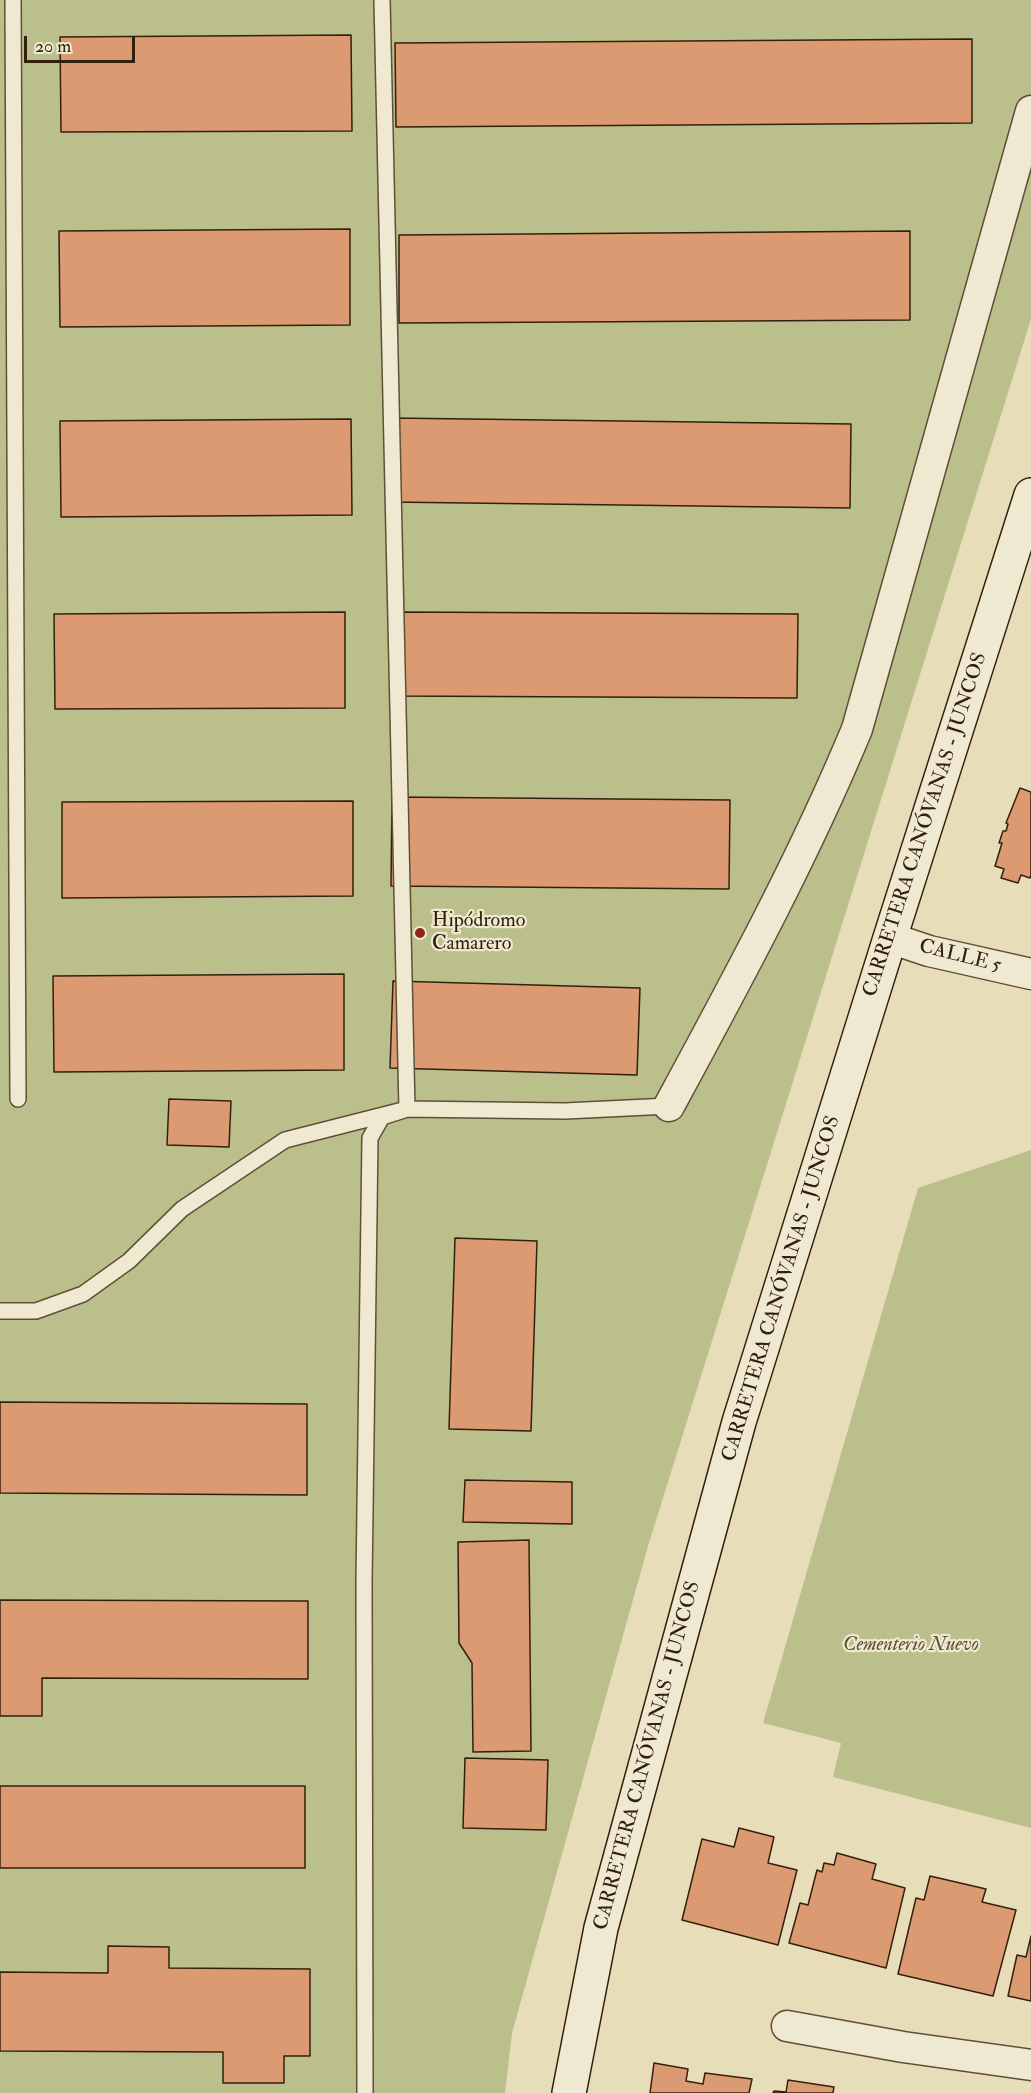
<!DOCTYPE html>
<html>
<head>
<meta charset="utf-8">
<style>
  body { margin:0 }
  #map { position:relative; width:1031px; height:2093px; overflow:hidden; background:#e8ddb9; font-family:"IM FELL Double Pica",serif }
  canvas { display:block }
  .scale { position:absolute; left:24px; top:36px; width:111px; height:27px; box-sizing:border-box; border:3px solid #33200c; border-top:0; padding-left:8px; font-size:18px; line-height:21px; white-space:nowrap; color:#33200c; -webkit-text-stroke:4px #f0e9d2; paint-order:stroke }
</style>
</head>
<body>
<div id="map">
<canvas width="1031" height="2093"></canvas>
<div class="scale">20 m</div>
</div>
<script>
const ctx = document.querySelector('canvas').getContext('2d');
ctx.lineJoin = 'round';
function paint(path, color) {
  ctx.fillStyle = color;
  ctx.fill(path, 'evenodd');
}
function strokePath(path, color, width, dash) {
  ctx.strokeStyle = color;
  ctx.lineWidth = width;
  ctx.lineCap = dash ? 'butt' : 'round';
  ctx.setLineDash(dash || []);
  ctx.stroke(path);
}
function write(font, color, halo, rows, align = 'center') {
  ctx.font = font + ' "IM FELL Double Pica",serif';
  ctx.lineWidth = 4.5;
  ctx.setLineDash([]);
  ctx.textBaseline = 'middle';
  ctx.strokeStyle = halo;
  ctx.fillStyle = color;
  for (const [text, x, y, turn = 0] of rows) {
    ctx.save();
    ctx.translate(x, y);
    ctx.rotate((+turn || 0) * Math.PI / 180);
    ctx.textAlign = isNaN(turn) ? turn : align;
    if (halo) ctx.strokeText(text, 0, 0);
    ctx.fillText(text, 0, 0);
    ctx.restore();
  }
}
paint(new Path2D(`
  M0,0H1031V319L648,1546L512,2033L505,2093H0Z
  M1031,1150V1828L833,1777L841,1743L763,1723L918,1188Z`), '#bbbf8b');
const building = new Path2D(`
  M351,35L352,131L61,132L60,37Z
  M972,39V123L396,127L395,43Z
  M350,229V325L60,327L59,231Z
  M910,231V320L399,323V235Z
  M391,418L851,424L850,508L390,502Z
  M351,419L352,515L61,517L60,421Z
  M345,612V708L55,709L54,614Z
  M397,612L798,614L797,698L396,696Z
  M1020,788L1031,792V875L1030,878L1021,875L1018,883L1001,878L1004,869L995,866L1002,843H999L1003,831H1006L1008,824L1006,823Z
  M392,797L730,800L729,889L391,886Z
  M353,801V896L62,898V802Z
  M344,974V1070L54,1072L53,976Z
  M393,981L640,988L637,1075L390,1068Z
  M169,1099L231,1101L229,1147L167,1145Z
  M455,1238L537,1241L531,1431L449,1429Z
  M0,1402L307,1404V1495L0,1493Z
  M465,1480L572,1482V1524L463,1522Z
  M529,1540L531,1751L473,1752L472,1663L459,1643L458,1542Z
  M0,1600L308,1601V1679L42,1678V1716H0Z
  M465,1758L548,1760L546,1830L463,1828Z
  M0,1786H305V1868H0Z
  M739,1828L774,1837L768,1863L797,1870L778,1945L682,1920L702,1839L734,1847Z
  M837,1853L876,1864L872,1879L905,1888L886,1968L789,1943L800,1903L808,1905L817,1870L822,1872L824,1863L834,1865Z
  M930,1876L986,1889L982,1902L1016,1910L993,1996L898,1974L916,1898L924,1900Z
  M1031,1936V2001L1008,1996L1017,1955L1026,1957Z
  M108,1946L169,1947V1968L310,1969V2056H284V2083H223V2052L0,2051V1972L108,1973Z
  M654,2063L688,2069L686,2081L703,2084L705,2073L752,2079L749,2093H650Z
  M788,2080L834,2087L833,2093H773L774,2091L786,2092Z`);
paint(building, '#dc9a73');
strokePath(building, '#33200c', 1.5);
const service = new Path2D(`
  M13,0L18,1099
  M0,1311H36L83,1294L129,1261L182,1209L285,1140L407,1109L382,0
  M365,2093L364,1582L370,1138L382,1117L407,1109L565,1111L669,1106`);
const minor = new Path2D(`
  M890,938L929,951L1031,974
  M669,1106C736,982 803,859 857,729L1031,111
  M787,2026L903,2047L1031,2065`);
const secondary = new Path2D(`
  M569,2093L601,1928L739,1422L890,938L1031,495`);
strokePath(service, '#604f37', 18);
strokePath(minor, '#604f37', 33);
strokePath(secondary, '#33200c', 36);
strokePath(service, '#f0e9d2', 15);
strokePath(minor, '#f0e9d2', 30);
strokePath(secondary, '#f0e9d2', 33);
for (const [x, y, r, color] of [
  [420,933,6,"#8f2418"]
]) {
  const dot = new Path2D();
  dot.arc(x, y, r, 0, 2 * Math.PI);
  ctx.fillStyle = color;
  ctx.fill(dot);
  strokePath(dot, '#f0e9d2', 2);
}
write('20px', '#33200c', '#f0e9d2', [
  ["CARRETERA CANÓVANAS - JUNCOS",926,825,-72],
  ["CALLE 5",960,957,14],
  ["CARRETERA CANÓVANAS - JUNCOS",782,1289,-73],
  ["CARRETERA CANÓVANAS - JUNCOS",648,1756,-75]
]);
write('20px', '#33200c', '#f0e9d2', [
  ["Hipódromo",432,922],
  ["Camarero",432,945]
], 'left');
write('italic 20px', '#5c5032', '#f0e9d2', [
  ["Cementerio Nuevo",911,1646]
]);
</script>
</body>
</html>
